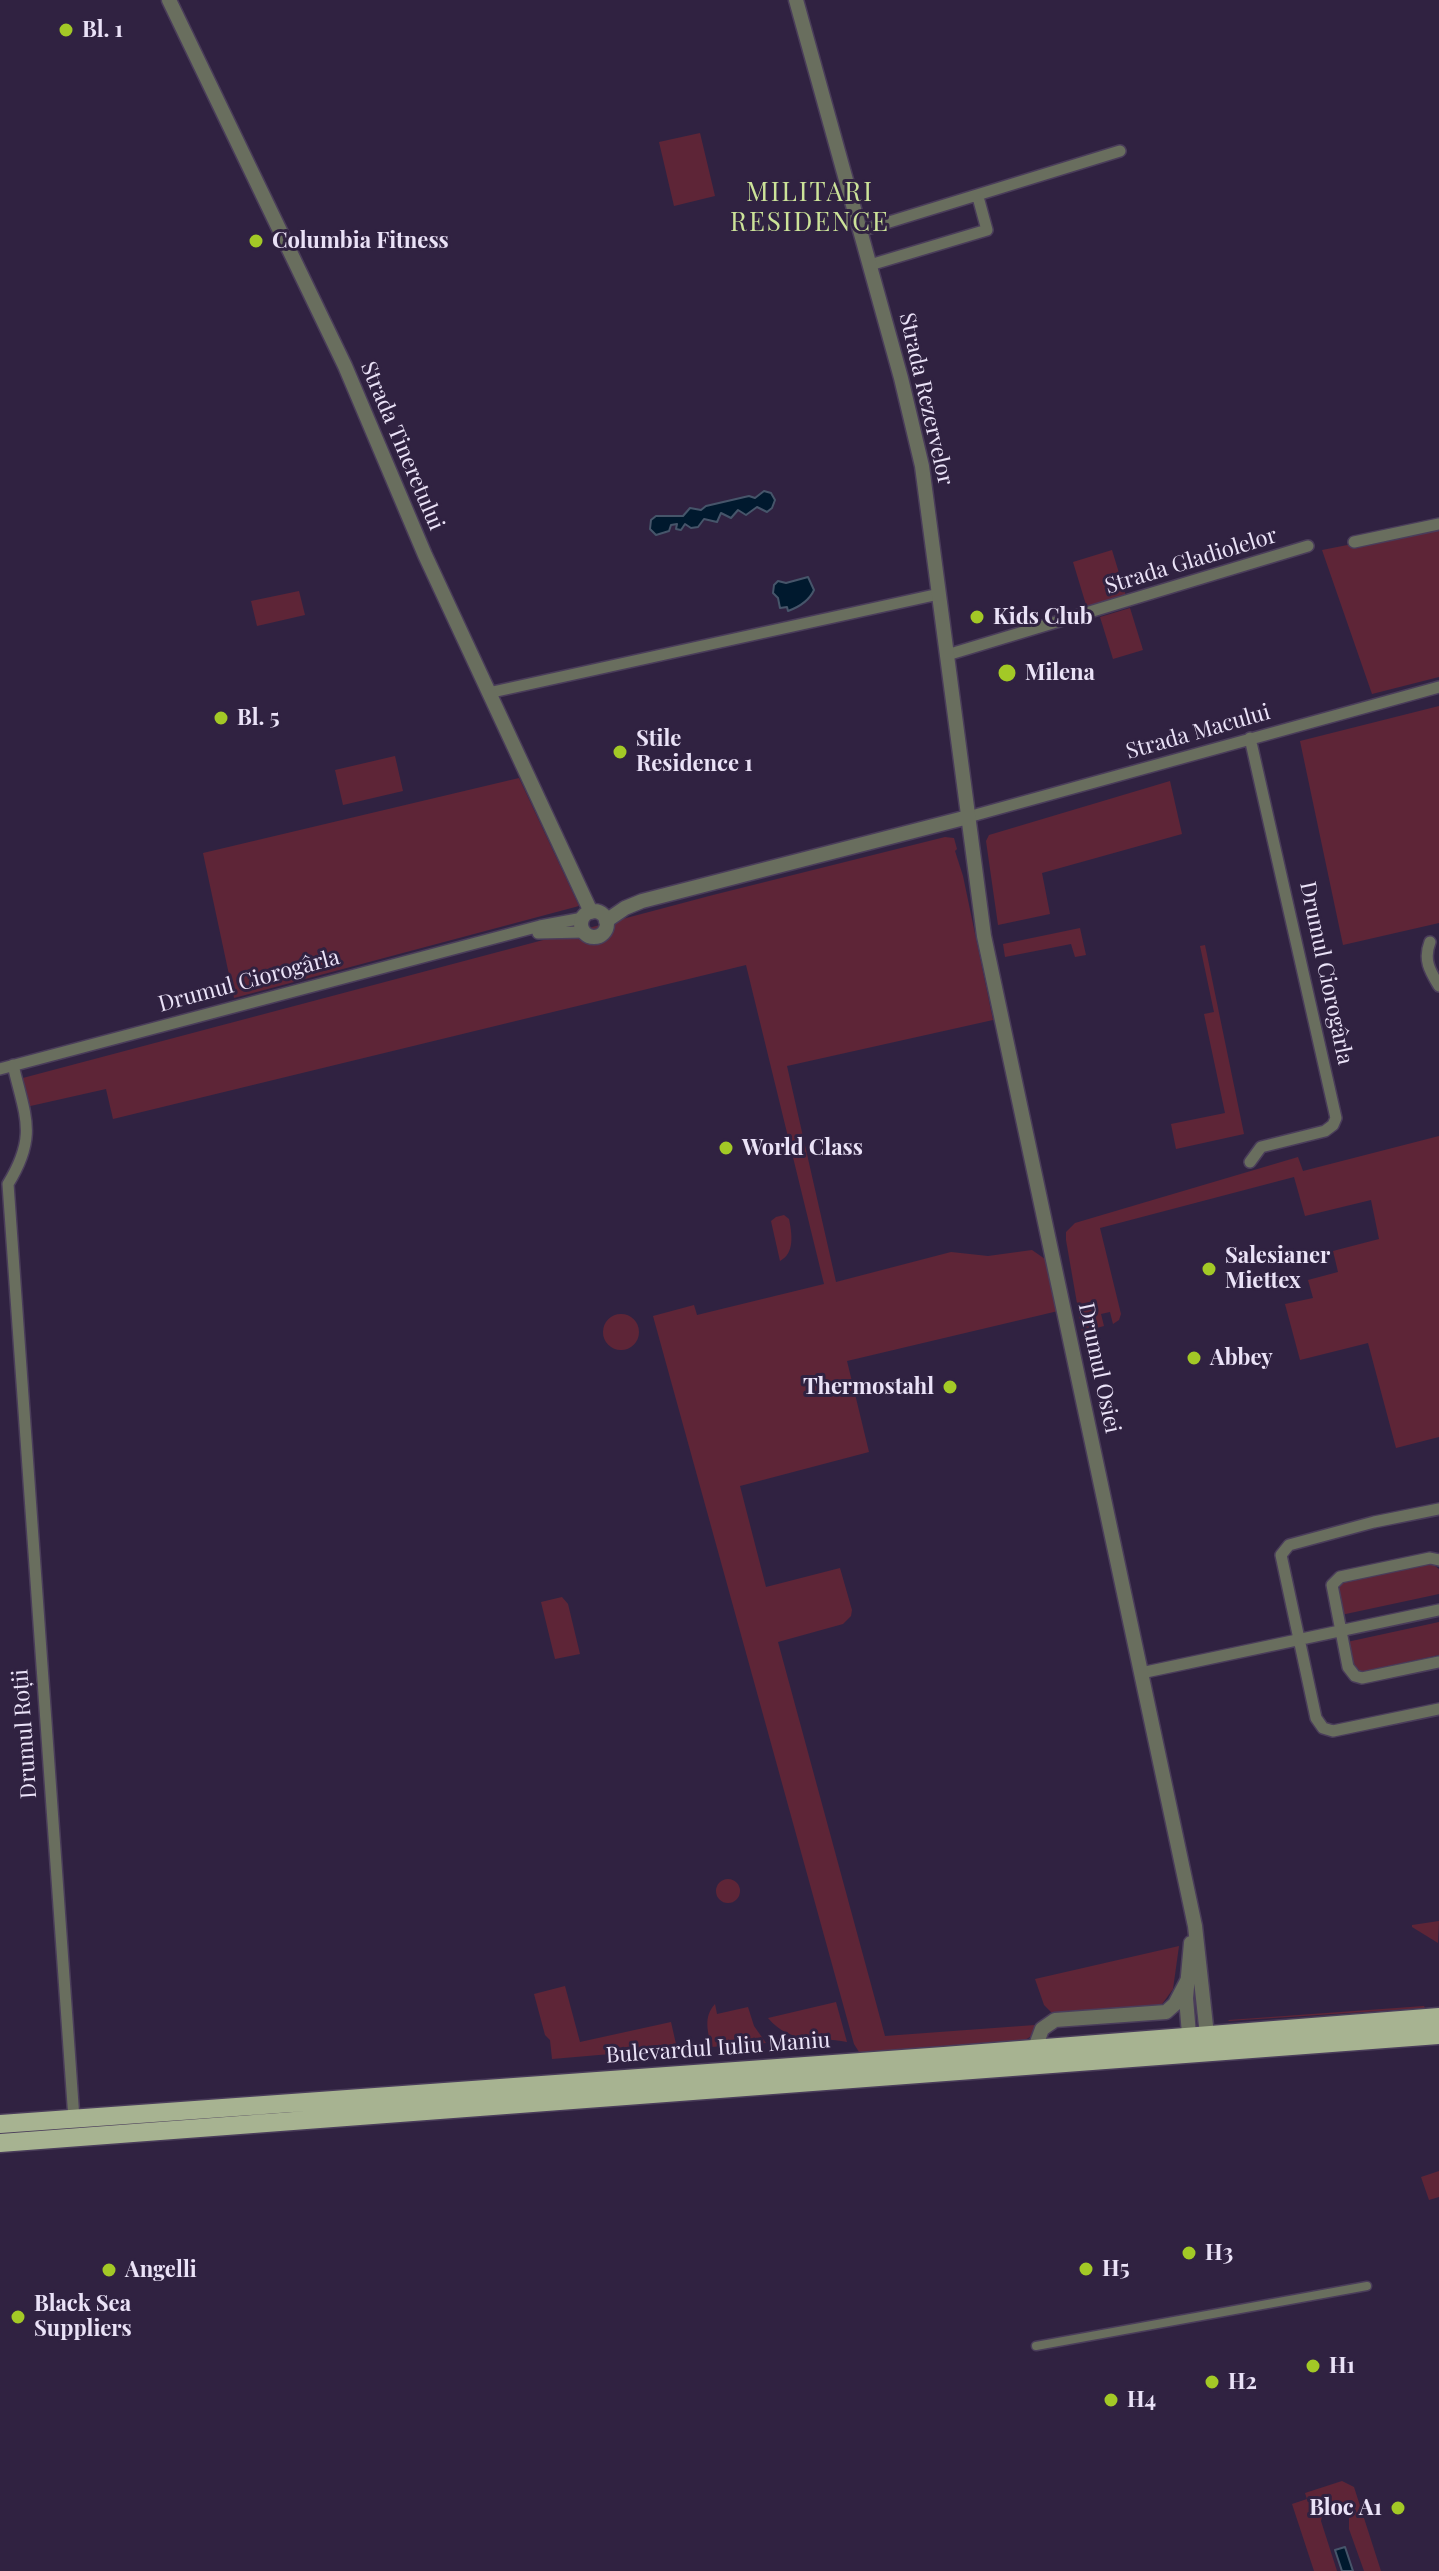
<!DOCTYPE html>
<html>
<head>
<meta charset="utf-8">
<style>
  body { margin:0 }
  canvas { display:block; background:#302241 }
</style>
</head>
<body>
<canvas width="1439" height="2571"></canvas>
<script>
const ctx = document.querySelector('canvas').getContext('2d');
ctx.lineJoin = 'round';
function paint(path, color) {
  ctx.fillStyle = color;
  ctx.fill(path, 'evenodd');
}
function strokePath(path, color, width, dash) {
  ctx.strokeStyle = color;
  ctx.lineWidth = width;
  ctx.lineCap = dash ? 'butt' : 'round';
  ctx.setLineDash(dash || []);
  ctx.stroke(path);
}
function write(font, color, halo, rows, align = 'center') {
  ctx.font = font + ' "Playfair Display",serif';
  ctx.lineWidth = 6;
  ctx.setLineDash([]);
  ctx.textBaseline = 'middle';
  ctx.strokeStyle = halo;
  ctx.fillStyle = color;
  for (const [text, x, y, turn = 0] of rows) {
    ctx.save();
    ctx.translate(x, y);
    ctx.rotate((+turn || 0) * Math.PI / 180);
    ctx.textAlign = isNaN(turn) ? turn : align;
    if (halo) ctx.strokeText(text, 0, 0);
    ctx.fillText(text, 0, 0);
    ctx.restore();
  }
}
paint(new Path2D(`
  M700,133L715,196L674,206L659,142Z
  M1439,527V677L1372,694L1322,550Z
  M1112,550L1126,596L1087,608L1073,562Z
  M299,591L305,615L257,626L251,601Z
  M1130,608L1143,650L1113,659L1100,617Z
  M1439,706V923L1343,945L1300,741Z
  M395,756L403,791L343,805L335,770Z
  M519,778L579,906L234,998L203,853Z
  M1170,781L1182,834L1042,873L1050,914L998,925L986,841L989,835Z
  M945,837L954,838L957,849L955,851L963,876L993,1020L787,1066L836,1282L951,1252L988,1256L1032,1250L1045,1259L1058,1311L847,1361L869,1452L740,1486L766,1587L840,1568L852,1610L851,1616L843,1624L778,1642L885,2036L1035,2025C1035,2034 1031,2037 1023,2041L864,2053L859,2052L854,2044L653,1316L694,1305L697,1315L824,1284L746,965L113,1119L106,1089L26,1107L19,1079L713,895Z
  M1080,928L1086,955L1075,957L1071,944L1005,957L1003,944Z
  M1205,945L1244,1134L1176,1149L1171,1124L1225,1113L1204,1014L1214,1012L1200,946Z
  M1439,1136V1437L1396,1448L1368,1343L1300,1360L1285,1304L1313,1298L1308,1280L1338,1272L1333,1251L1379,1239L1371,1200L1305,1216L1294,1177L1100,1228L1121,1314L1119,1320L1113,1324L1110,1312L1101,1314L1104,1326L1082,1332L1066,1240V1232L1075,1223L1298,1157L1303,1171Z
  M784,1215L789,1219C792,1234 795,1253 780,1261L771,1221L776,1217Z
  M603 1332a18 18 0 1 1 36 0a18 18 0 1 1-36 0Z
  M1431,1563L1439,1569V1594L1341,1615L1337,1593L1342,1582Z
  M562,1597L568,1604L580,1654L555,1659L541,1602Z
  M1439,1622V1655L1361,1672L1352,1664L1347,1642Z
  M716 1891a12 12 0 1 1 24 0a12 12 0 1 1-24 0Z
  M1439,1921L1438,1943L1412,1927V1925Z
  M1179,1946L1173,1989L1160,2007L1053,2014L1044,2005L1035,1979Z
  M565,1986L580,2042L671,2022L676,2044L669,2049L552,2059L550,2040L545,2035L534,1994Z
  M836,2002L847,2042C816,2036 791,2045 768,2018Z
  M715,2004L717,2014L748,2007L754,2026L766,2043L711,2047C708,2031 703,2017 715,2004Z
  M1424,2006L1425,2008L1228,2021L1229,2020Z
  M1439,2171V2197L1429,2200L1421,2177Z
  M1342,2481L1354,2487L1381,2571H1364L1349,2529V2513L1339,2506L1323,2511L1321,2521L1337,2571H1314L1292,2504L1307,2499L1305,2493Z`), '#5e2537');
const water = new Path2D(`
  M764,491L771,493L775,500L772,508L767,512L757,507L746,515L738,510L731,518L721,513L717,522L704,519L698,527L691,528L685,524L681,530L676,529L677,524L671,525L669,531L656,535L650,529L651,520L656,516H683L690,508L701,510L706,506L749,496L755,498Z
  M808,577L814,590C809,601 799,607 788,611L787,607L780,608L778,598L773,593L774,585L778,581L786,583Z
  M1345,2547L1353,2571H1342L1335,2550Z`);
paint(water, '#00192e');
strokePath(water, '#46556a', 2);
const pedestrian = new Path2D(`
  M1036,2346L1367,2286`);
const minor = new Path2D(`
  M860,231L1120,151
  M870,265L987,230L978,197
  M1354,542L1439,524
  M947,655L1308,546
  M488,693L939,594
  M968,817L1439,687
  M538,933L584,932
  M1430,942C1423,960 1430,971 1439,986
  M13,1065C25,1117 38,1135 8,1184L74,2119
  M0,1069L540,926L583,918
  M1250,1162L1261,1147L1325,1131L1333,1125L1336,1118L1250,738
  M1439,1509L1374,1522L1289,1545L1281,1555L1316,1718L1323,1728L1333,1731L1439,1709
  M1439,1560L1430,1558L1340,1577L1332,1585L1348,1667L1355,1676L1362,1678L1439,1662
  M1141,1673L1439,1610`);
const tertiary = new Path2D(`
  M169,0L345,366L425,555L591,912
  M796,0L901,378L922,466L984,936L1195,1926L1208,2044
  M581 924a13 13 0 1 1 26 0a13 13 0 1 1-26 0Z
  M606,921L625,908L642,901L968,817
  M1190,2046L1186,1998L1191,1943
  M1035,2048L1042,2029L1055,2020L1166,2012L1175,2004L1187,1981`);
const primary = new Path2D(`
  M0,2124L944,2056L1439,2017
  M0,2143L1439,2035`);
strokePath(pedestrian, '#4a3d5a', 11);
strokePath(minor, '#4a3d5a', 14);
strokePath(tertiary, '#4a3d5a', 17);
strokePath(primary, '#4a3d5a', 21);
strokePath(pedestrian, '#696e5e', 8);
strokePath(minor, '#696e5e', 11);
strokePath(tertiary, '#696e5e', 14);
strokePath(primary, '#a7b391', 18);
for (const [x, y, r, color] of [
  [66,30,8,"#a3c926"],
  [256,241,8,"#a3c926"],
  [977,617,8,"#a3c926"],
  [1007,673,10,"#a3c926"],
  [221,718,8,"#a3c926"],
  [620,752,8,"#a3c926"],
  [726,1148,8,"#a3c926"],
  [1209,1269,8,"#a3c926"],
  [1194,1358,8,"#a3c926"],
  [950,1387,8,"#a3c926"],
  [1189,2253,8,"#a3c926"],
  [1086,2269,8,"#a3c926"],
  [109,2270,8,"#a3c926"],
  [18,2317,8,"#a3c926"],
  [1313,2366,8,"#a3c926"],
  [1212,2382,8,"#a3c926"],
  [1111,2400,8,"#a3c926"],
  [1398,2508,8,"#a3c926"]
]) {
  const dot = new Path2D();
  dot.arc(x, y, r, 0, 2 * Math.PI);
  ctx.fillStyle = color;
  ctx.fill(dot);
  strokePath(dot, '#302241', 3);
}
write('bold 22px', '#eae2f7', '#302241', [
  ["Bl. 1",82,30],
  ["Columbia Fitness",272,241],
  ["Kids Club",993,617],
  ["Milena",1025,673],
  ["Bl. 5",237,718],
  ["Stile",636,739],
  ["Residence 1",636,764],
  ["World Class",742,1148],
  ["Salesianer",1225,1256],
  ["Miettex",1225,1281],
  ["Abbey",1210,1358],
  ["Thermostahl",934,1387,"right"],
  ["H3",1205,2253],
  ["H5",1102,2269],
  ["Angelli",125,2270],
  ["Black Sea",34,2304],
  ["Suppliers",34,2329],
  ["H1",1329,2366],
  ["H2",1228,2382],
  ["H4",1127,2400],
  ["Bloc A1",1382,2508,"right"]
], 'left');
write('22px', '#eae2f7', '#302241', [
  ["Strada Rezervelor",926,399,77],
  ["Strada Tineretului",402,446,67],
  ["Strada Gladiolelor",1191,561,-17],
  ["Strada Macului",1198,732,-16],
  ["Drumul Ciorogârla",1326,973,78],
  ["Drumul Ciorogârla",249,981,-15],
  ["Drumul Osiei",1099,1368,78],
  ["Drumul Roții",25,1734,-94],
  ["Bulevardul Iuliu Maniu",718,2048,-4]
]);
ctx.letterSpacing = '2px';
write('26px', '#cce399', '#302241', [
  ["MILITARI",810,193],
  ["RESIDENCE",810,223]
]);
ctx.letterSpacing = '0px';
</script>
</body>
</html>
